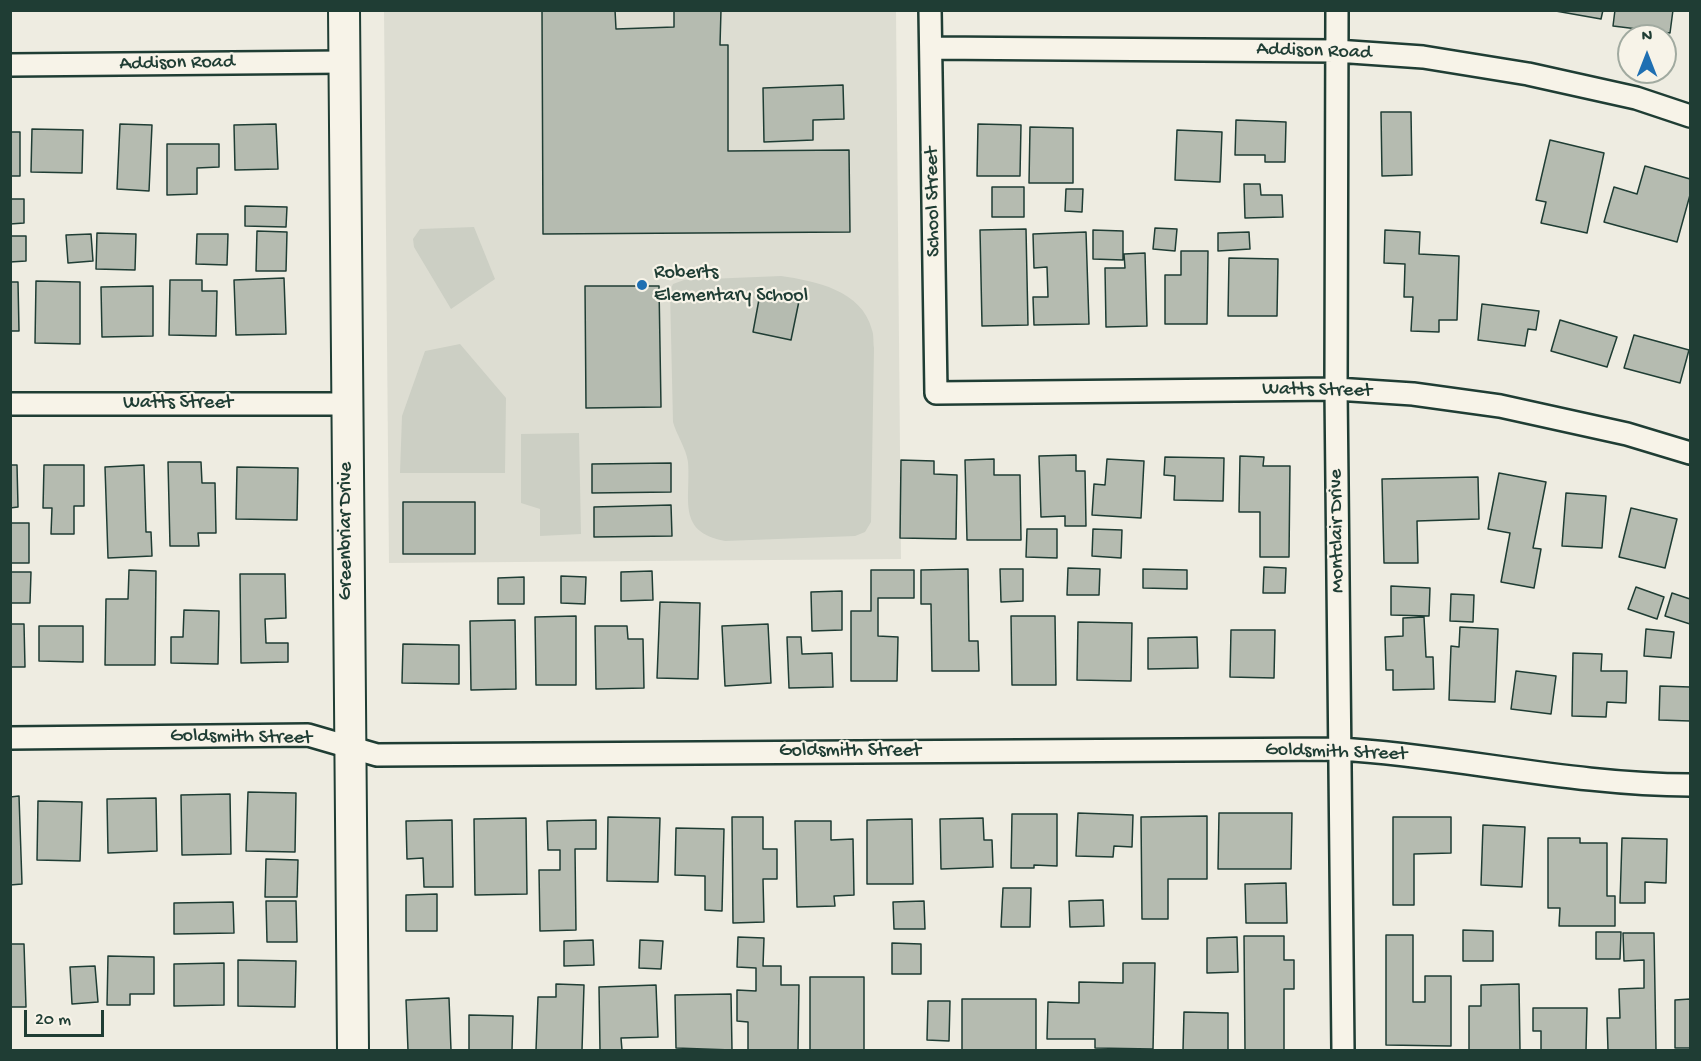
<!DOCTYPE html>
<html>
<head>
<meta charset="utf-8">
<style>
  body { margin:0 }
  #map { position:relative; width:1701px; height:1061px; overflow:hidden; background:#eeece1; font-family:"Gochi Hand",sans-serif }
  canvas { display:block }
  .frame { position:absolute; inset:0; border:12px solid #1f3d34; pointer-events:none }
  .north { position:absolute; left:1617px; top:24px; width:60px; height:60px; box-sizing:border-box; background:#f7f3e8; border:2px solid #a1aaa0; border-radius:50%; rotate:0deg; font-size:16px; font-weight:700; line-height:24px; text-align:center; color:#1f3d34 }
  .north::after { content:''; display:block; margin:auto; width:21px; height:27px; background:#1f6fb2; clip-path:polygon(50% 0,100% 100%,50% 72%,0 100%) }
  .scale { position:absolute; left:24px; top:1010px; width:80px; height:27px; box-sizing:border-box; border:3px solid #1f3d34; border-top:0; padding-left:8px; font-size:18px; line-height:21px; white-space:nowrap; color:#1f3d34; -webkit-text-stroke:4px #f7f3e8; paint-order:stroke }
</style>
</head>
<body>
<div id="map">
<canvas width="1701" height="1061"></canvas>
<div class="frame"></div>
<div class="north">N</div>
<div class="scale">20 m</div>
</div>
<script>
const ctx = document.querySelector('canvas').getContext('2d');
ctx.lineJoin = 'round';
function paint(path, color) {
  ctx.fillStyle = color;
  ctx.fill(path, 'evenodd');
}
function strokePath(path, color, width, dash) {
  ctx.strokeStyle = color;
  ctx.lineWidth = width;
  ctx.lineCap = dash ? 'butt' : 'round';
  ctx.setLineDash(dash || []);
  ctx.stroke(path);
}
function write(font, color, halo, rows, align = 'center') {
  ctx.font = font + ' "Gochi Hand",sans-serif';
  ctx.lineWidth = 4.5;
  ctx.setLineDash([]);
  ctx.textBaseline = 'middle';
  ctx.strokeStyle = halo;
  ctx.fillStyle = color;
  for (const [text, x, y, turn = 0] of rows) {
    ctx.save();
    ctx.translate(x, y);
    ctx.rotate((+turn || 0) * Math.PI / 180);
    ctx.textAlign = isNaN(turn) ? turn : align;
    if (halo) ctx.strokeText(text, 0, 0);
    ctx.fillText(text, 0, 0);
    ctx.restore();
  }
}
paint(new Path2D(`
  M384,11H896L901,559L389,563Z`), '#ddddd2');
paint(new Path2D(`
  M474,227L495,279L451,309L414,247L413,239L420,229Z
  M781,276C815,281 862,290 872,330C874,335 873,342 874,348L871,522L865,532L855,536L725,541C676,532 691,499 688,462C686,448 677,436 673,422L670,291L673,284L684,280Z
  M460,344L506,398L505,473H400L402,416L425,351Z
  M579,433L581,534L540,536V509L521,503V434Z`), '#cccfc4');
const building = new Path2D(`
  M542,10H615L616,29L674,27V10H721L720,45H728V151L849,150L850,232L543,234Z
  M1550,10H1603L1601,19Z
  M1615,10H1673L1670,33L1613,26Z
  M843,85L844,119L813,120V140L764,142L763,88Z
  M1381,112H1411L1412,175L1382,176Z
  M1236,120L1286,122L1285,162H1265V155H1235Z
  M120,124L152,125L149,191L117,189Z
  M276,124L278,169L235,170L234,125Z
  M978,124L1021,125L1020,176H977Z
  M1030,127L1073,128V183H1029Z
  M32,129L83,130L82,173L31,172Z
  M1177,130L1222,132L1220,182L1175,180Z
  M10,132H20V176H10Z
  M1550,140L1604,153L1587,233L1541,223L1546,202L1536,200Z
  M167,144H219V167L197,168V194L167,195Z
  M1645,166L1690,179V195L1677,242L1604,222L1614,187L1637,194Z
  M1244,184H1260L1261,195H1282L1283,217L1245,218Z
  M992,187H1024V217H992Z
  M1066,189H1083L1082,212L1065,211Z
  M10,199H24V223L10,224Z
  M245,206L287,207L286,227L245,226Z
  M1155,228L1177,229L1175,251L1153,249Z
  M1026,229L1028,325L982,326L980,230Z
  M1093,230L1123,231V260L1093,259Z
  M1385,230L1420,232L1419,254L1459,256L1457,320H1439V332L1411,331L1413,297H1404L1405,264L1384,263Z
  M257,231L287,232L286,271H256Z
  M1086,232L1089,324L1034,325L1033,297H1048L1047,267L1034,268L1033,234Z
  M1249,232L1250,249L1218,251V233Z
  M97,233L136,234L135,270L96,269Z
  M91,234L93,261L68,263L66,235Z
  M197,234H228L227,265L196,264Z
  M10,236H26V261L10,262Z
  M1181,251H1208L1207,324H1165V275H1181Z
  M1145,253L1147,326L1106,327L1105,268H1125L1124,254Z
  M1229,258L1278,259L1277,316H1228Z
  M284,278L286,334L236,335L234,280Z
  M170,280H202V291H217L216,336L169,335Z
  M36,281L80,282V344L35,343Z
  M10,282H18L19,331H10Z
  M153,286V336L102,337L101,287Z
  M585,286H659L661,407L586,408Z
  M760,294L799,301L791,340L753,332Z
  M1482,304L1539,311L1536,330L1528,329L1525,346L1478,340Z
  M1560,320L1617,337L1607,367L1551,351Z
  M1634,335L1689,350L1680,383L1624,368Z
  M1076,455V471H1085L1086,526H1065V516L1041,517L1039,456Z
  M1240,456L1264,457L1263,466H1290L1289,557H1260V512H1239Z
  M1165,457L1224,458L1223,501L1174,500L1175,476L1164,475Z
  M994,459V475H1020L1021,540H967L965,460Z
  M1107,459L1144,461L1141,518L1092,515L1094,484L1105,485Z
  M901,460L934,461V474L957,475L956,539L900,538Z
  M168,462H201L202,483H215L216,533H198L199,546H170Z
  M671,463V492L592,493V464Z
  M10,465H17L18,507L10,508Z
  M44,465H84V506H74V534H51L52,508H43Z
  M144,465L146,532H151L152,556L108,558L105,467Z
  M237,467L298,468L297,520L236,519Z
  M1499,473L1546,482L1533,548L1541,549L1534,588L1501,582L1510,533L1488,529Z
  M1478,477L1479,519L1417,521L1418,563H1384L1382,479Z
  M1566,493L1606,496L1602,548L1562,546Z
  M403,502H475V554H403Z
  M671,505L672,536L594,537V507Z
  M1631,508L1677,519L1665,568L1619,557Z
  M10,523H29V563H10Z
  M1027,529H1057V558L1026,557Z
  M1093,529L1122,530L1121,558L1092,556Z
  M1264,567L1286,568L1285,593H1263Z
  M1068,568L1100,569L1099,595H1067Z
  M968,569L969,641H978L979,671H932L931,604H921V570Z
  M1000,569H1023V601L1001,602Z
  M1143,569L1187,570V589L1143,588Z
  M129,570L156,571L155,665H105L106,599H128Z
  M871,570H914V598H878V636L898,637L897,681H851V611H871Z
  M652,571L653,600L621,601V572Z
  M10,572H31L30,603H10Z
  M240,574H285L286,618L265,619L266,643H288V662L241,663Z
  M561,576L586,577L585,604L561,603Z
  M524,577V604H498V578Z
  M1391,586L1430,588L1429,616L1391,615Z
  M1636,587L1664,597L1657,619L1628,609Z
  M842,591V630L812,631L811,592Z
  M1672,593L1690,599V624L1665,616Z
  M1451,594L1474,595L1473,622L1450,621Z
  M660,602L700,603L698,679L657,678Z
  M184,610L219,611L218,664L171,663V637H183Z
  M576,616V685H536L535,617Z
  M1011,616H1055L1056,685H1012Z
  M1424,617L1426,657H1433L1434,689L1393,690V670H1386L1385,637L1403,636V618Z
  M515,620L516,689L471,690L470,621Z
  M1078,622L1132,623L1131,681L1077,680Z
  M10,624H24L25,667H10Z
  M768,624L771,683L725,686L722,626Z
  M39,626H83V662L39,661Z
  M595,626H627L628,639H643L644,688L596,689Z
  M1460,627L1498,629L1495,702L1449,700L1451,646L1459,647Z
  M1646,629L1674,632L1671,658L1644,656Z
  M1231,630H1275L1274,678L1230,677Z
  M787,637H801L802,654L832,653L833,687L789,688Z
  M1197,637L1198,668L1148,669V638Z
  M403,644L459,645V684L402,683Z
  M1573,653L1602,654L1601,671H1627L1626,703L1607,702L1606,717L1572,716Z
  M1516,671L1556,676L1551,714L1511,709Z
  M1660,686L1690,687V721L1659,720Z
  M248,792L296,793L295,852L246,851Z
  M230,794L231,854L182,855L181,795Z
  M19,796L22,884L10,885V797Z
  M156,798L157,851L108,853L107,799Z
  M38,801L82,802L80,861L37,860Z
  M1078,813L1133,815L1132,847L1114,846L1113,857L1076,856Z
  M1219,813H1292L1291,869H1218Z
  M1012,814H1057V866L1034,865V868H1011Z
  M1207,816V879H1168V919H1142L1141,817Z
  M608,817L660,818L658,882L607,881Z
  M732,817H763V849H777V879H763L764,922L733,923Z
  M1393,817H1451V853L1414,854V905H1393Z
  M526,818L527,894L475,895L474,819Z
  M983,818L984,840H992L993,867L941,869L940,819Z
  M912,819L913,884H867V820Z
  M452,820L453,887H424L423,858L407,859L406,821Z
  M596,820V849H575L576,930L540,931L539,870H560V850H548L547,821Z
  M795,821H831V840L853,839L854,895L834,896L835,906L797,907Z
  M1483,825L1525,827L1522,887L1481,885Z
  M676,828L724,829L722,911L705,910V876L675,875Z
  M1548,838H1580V843H1607V896H1615V926H1559L1560,908H1548Z
  M1622,838L1667,839L1666,883L1645,882V903H1620Z
  M266,859L298,860L297,897H265Z
  M1286,883L1287,923H1246L1245,884Z
  M1003,888H1031L1030,927H1001Z
  M437,894V931H406V895Z
  M1103,900L1104,926L1070,927L1069,901Z
  M266,901H296L297,942H267Z
  M924,901L925,929H894L893,902Z
  M233,902L234,933L174,934V903Z
  M1463,930L1493,931V961H1463Z
  M1596,932H1621L1620,959H1596Z
  M1623,933H1654L1656,1050H1608L1607,1018H1620L1619,989L1644,988V960L1624,961Z
  M1386,935H1413V1002H1425V976H1451V1046L1386,1045Z
  M1244,936H1284V960H1294V989H1284V1050H1245Z
  M738,937L764,938L763,966H781V985H799L798,1050H748V1022L737,1021V990L756,991V968L737,967Z
  M1237,937L1238,972L1207,973V938Z
  M593,940L594,965L564,966V941Z
  M640,940L663,941L661,969L639,968Z
  M892,943L921,944V974H892Z
  M10,944H24L26,1007H10Z
  M108,956L154,957V994H130V1005H107Z
  M238,960L296,961L295,1007L238,1006Z
  M224,963V1005L174,1006V964Z
  M1123,963H1155L1153,1049L1095,1048V1039H1047L1048,1002L1079,1003V982L1123,983Z
  M95,966L98,1002L72,1004L70,967Z
  M810,977H864V1050H810Z
  M556,984L584,985L582,1050H536L538,997H556Z
  M1519,984L1520,1050H1469V1006H1481V985Z
  M656,985L658,1037L621,1038L622,1050H600L599,987Z
  M731,994L732,1050L676,1048L675,995Z
  M449,998L451,1050H408L406,1000Z
  M962,999H1036V1050H962Z
  M1690,999V1048H1675V1000Z
  M928,1001H950L949,1041L927,1040Z
  M1533,1008H1587L1586,1050H1541V1031H1533Z
  M1184,1012L1228,1013V1050H1183Z
  M469,1015L513,1016L512,1050H469Z`);
paint(building, '#b5bbb0');
strokePath(building, '#1f3d34', 1.5);
const minor = new Path2D(`
  M930,10L936,393L1336,389L1413,394L1500,406L1627,434L1690,453
  M1337,10L1336,389L1343,1050
  M931,48L1336,51L1423,57L1528,74L1636,98L1690,116
  M10,65L344,62
  M10,404H346
  M10,738L308,735L377,755L1340,749C1457,756 1573,785 1690,785`);
const secondary = new Path2D(`
  M344,10L353,1050`);
strokePath(minor, '#1f3d34', 26);
strokePath(secondary, '#1f3d34', 34);
strokePath(minor, '#f7f3e8', 21);
strokePath(secondary, '#f7f3e8', 30);
for (const [x, y, r, color] of [
  [642,285,6,"#1f6fb2"]
]) {
  const dot = new Path2D();
  dot.arc(x, y, r, 0, 2 * Math.PI);
  ctx.fillStyle = color;
  ctx.fill(dot);
  strokePath(dot, '#f7f3e8', 2);
}
write('20px', '#1f3d34', '#f7f3e8', [
  ["Addison Road",1314,52,2],
  ["Addison Road",177,64,-1],
  ["School Street",934,202,-91],
  ["Watts Street",1317,391,1],
  ["Watts Street",178,404],
  ["Greenbriar Drive",347,531,-90],
  ["Montclair Drive",1338,531,-91],
  ["Goldsmith Street",241,738,1],
  ["Goldsmith Street",850,752],
  ["Goldsmith Street",1336,753,2]
]);
write('20px', '#1f3d34', '#f7f3e8', [
  ["Roberts",654,274],
  ["Elementary School",654,297]
], 'left');
</script>
</body>
</html>
